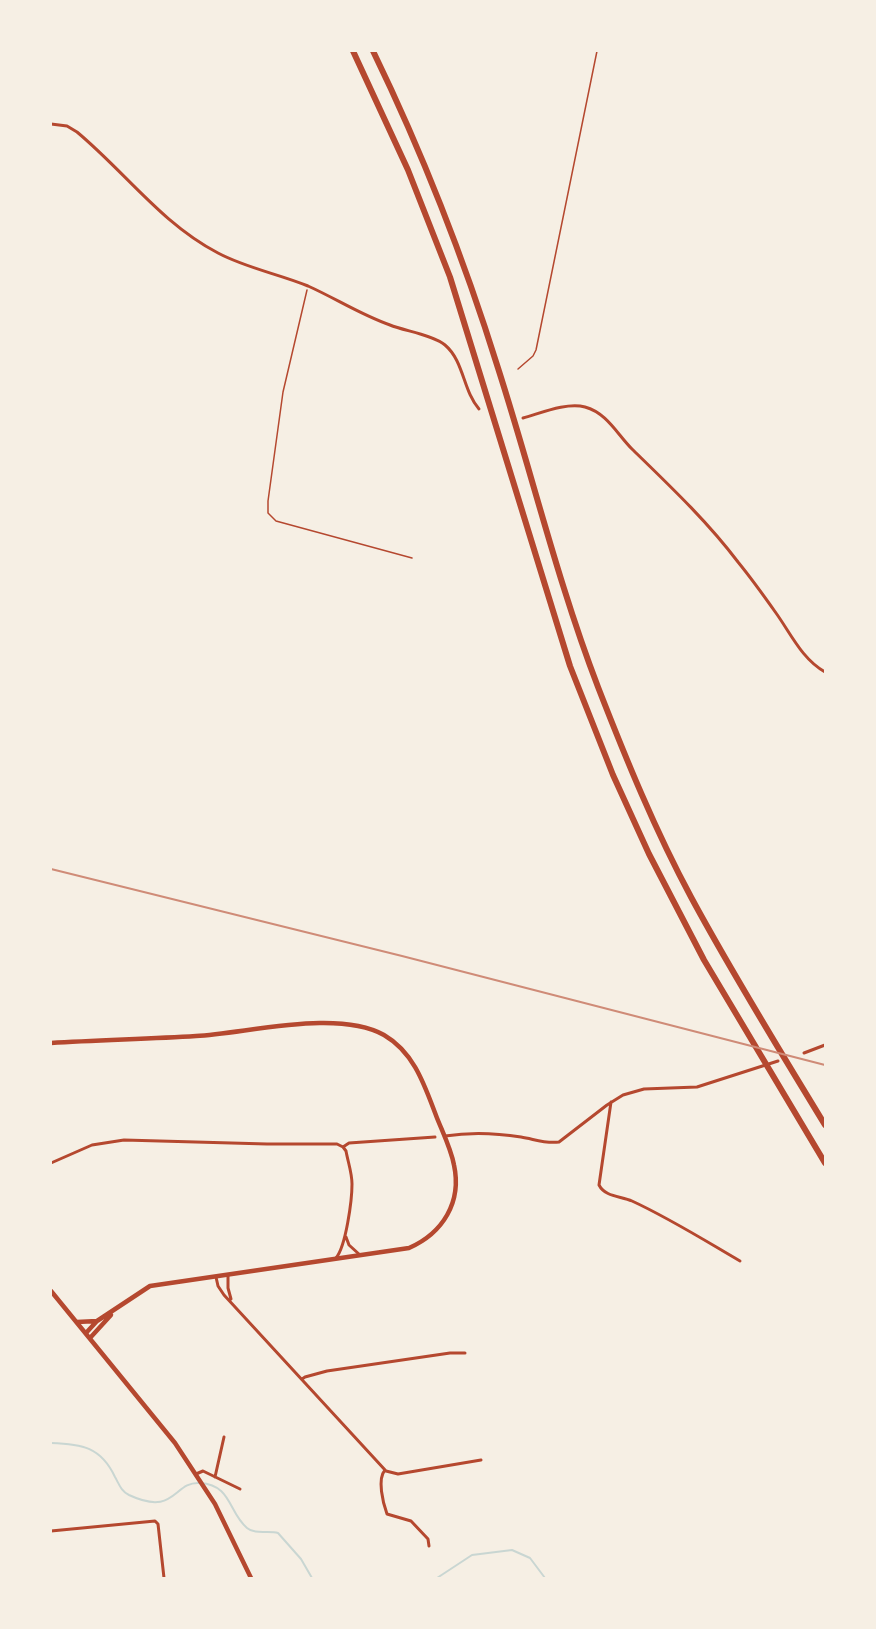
<!DOCTYPE html>
<html>
<head>
<meta charset="utf-8">
<style>
  body { margin:0 }
  #map { position:relative; width:876px; height:1629px; overflow:hidden; background:#f6efe4; font-family:"Source Sans 3",sans-serif }
  canvas { display:block }
  .frame { position:absolute; inset:0; border:52px solid #f6efe4; pointer-events:none }
</style>
</head>
<body>
<div id="map">
<canvas width="876" height="1629"></canvas>
<div class="frame"></div>
</div>
<script>
const ctx = document.querySelector('canvas').getContext('2d');
ctx.lineJoin = 'round';
function strokePath(path, color, width, dash) {
  ctx.strokeStyle = color;
  ctx.lineWidth = width;
  ctx.lineCap = dash ? 'butt' : 'round';
  ctx.setLineDash(dash || []);
  ctx.stroke(path);
}
strokePath(new Path2D(`
  M51,1443C82,1444 101,1447 115,1477C119,1484 121,1491 129,1495C176,1517 173,1481 200,1483C232,1485 228,1512 247,1528C255,1535 269,1530 278,1533L301,1559L312,1578
  M437,1578L472,1555L512,1550L530,1558L545,1578`), '#c9d6d2', 2);
strokePath(new Path2D(`
  M307,290L283,392L268,501V513L276,521L412,558
  M518,369L533,356L536,350L597,51`), '#b5482f', 1.5);
strokePath(new Path2D(`
  M51,124L67,126L77,132C125,172 162,224 218,253C246,268 279,274 308,286C335,298 361,315 390,325C405,331 433,335 445,345C464,361 463,391 479,409
  M523,418C541,413 567,402 585,407C607,413 617,434 632,449C669,485 707,521 738,562C751,578 764,596 776,613C791,634 802,659 825,672
  M804,1053L825,1045
  M611,1102L599,1185C605,1197 621,1196 632,1201C669,1218 704,1240 740,1261
  M445,1136C470,1132 496,1133 521,1137C534,1139 545,1144 559,1142L607,1105L623,1095L644,1089L697,1087L778,1061
  M51,1163L92,1145L124,1140L267,1144H337L343,1147L349,1143L435,1137
  M346,1237L349,1245L360,1255
  M336,1258C346,1246 352,1200 352,1184C352,1173 348,1162 346,1151L343,1147
  M228,1275V1288L231,1299
  M216,1277L218,1286L224,1295L386,1471L398,1474L481,1460
  M302,1379L305,1377L327,1371L450,1353H465
  M385,1470C377,1479 383,1503 387,1514L411,1521L428,1539L429,1546
  M196,1474L203,1471L240,1489
  M215,1477L224,1437
  M51,1531L155,1521L158,1524L164,1578`), '#b5482f', 3);
strokePath(new Path2D(`
  M51,1043C99,1040 148,1039 196,1036C249,1033 337,1009 384,1035C415,1053 425,1087 437,1118C443,1133 451,1149 454,1165C462,1202 443,1233 409,1248L150,1286L97,1321L86,1333
  M77,1322L97,1321
  M90,1338L111,1315`), '#b5482f', 4.5);
strokePath(new Path2D(`
  M51,1291L175,1443L215,1504L251,1578`), '#b5482f', 4.5);
strokePath(new Path2D(`
  M353,51L408,170L450,277L570,666L613,775L649,854L704,960L825,1163
  M373,51C423,154 464,259 498,368C532,474 558,583 598,687C626,759 655,830 691,897C733,975 779,1049 825,1125`), '#b5482f', 6);
strokePath(new Path2D(`
  M51,869L402,956L825,1065`), '#cf8b77', 2);
</script>
</body>
</html>
